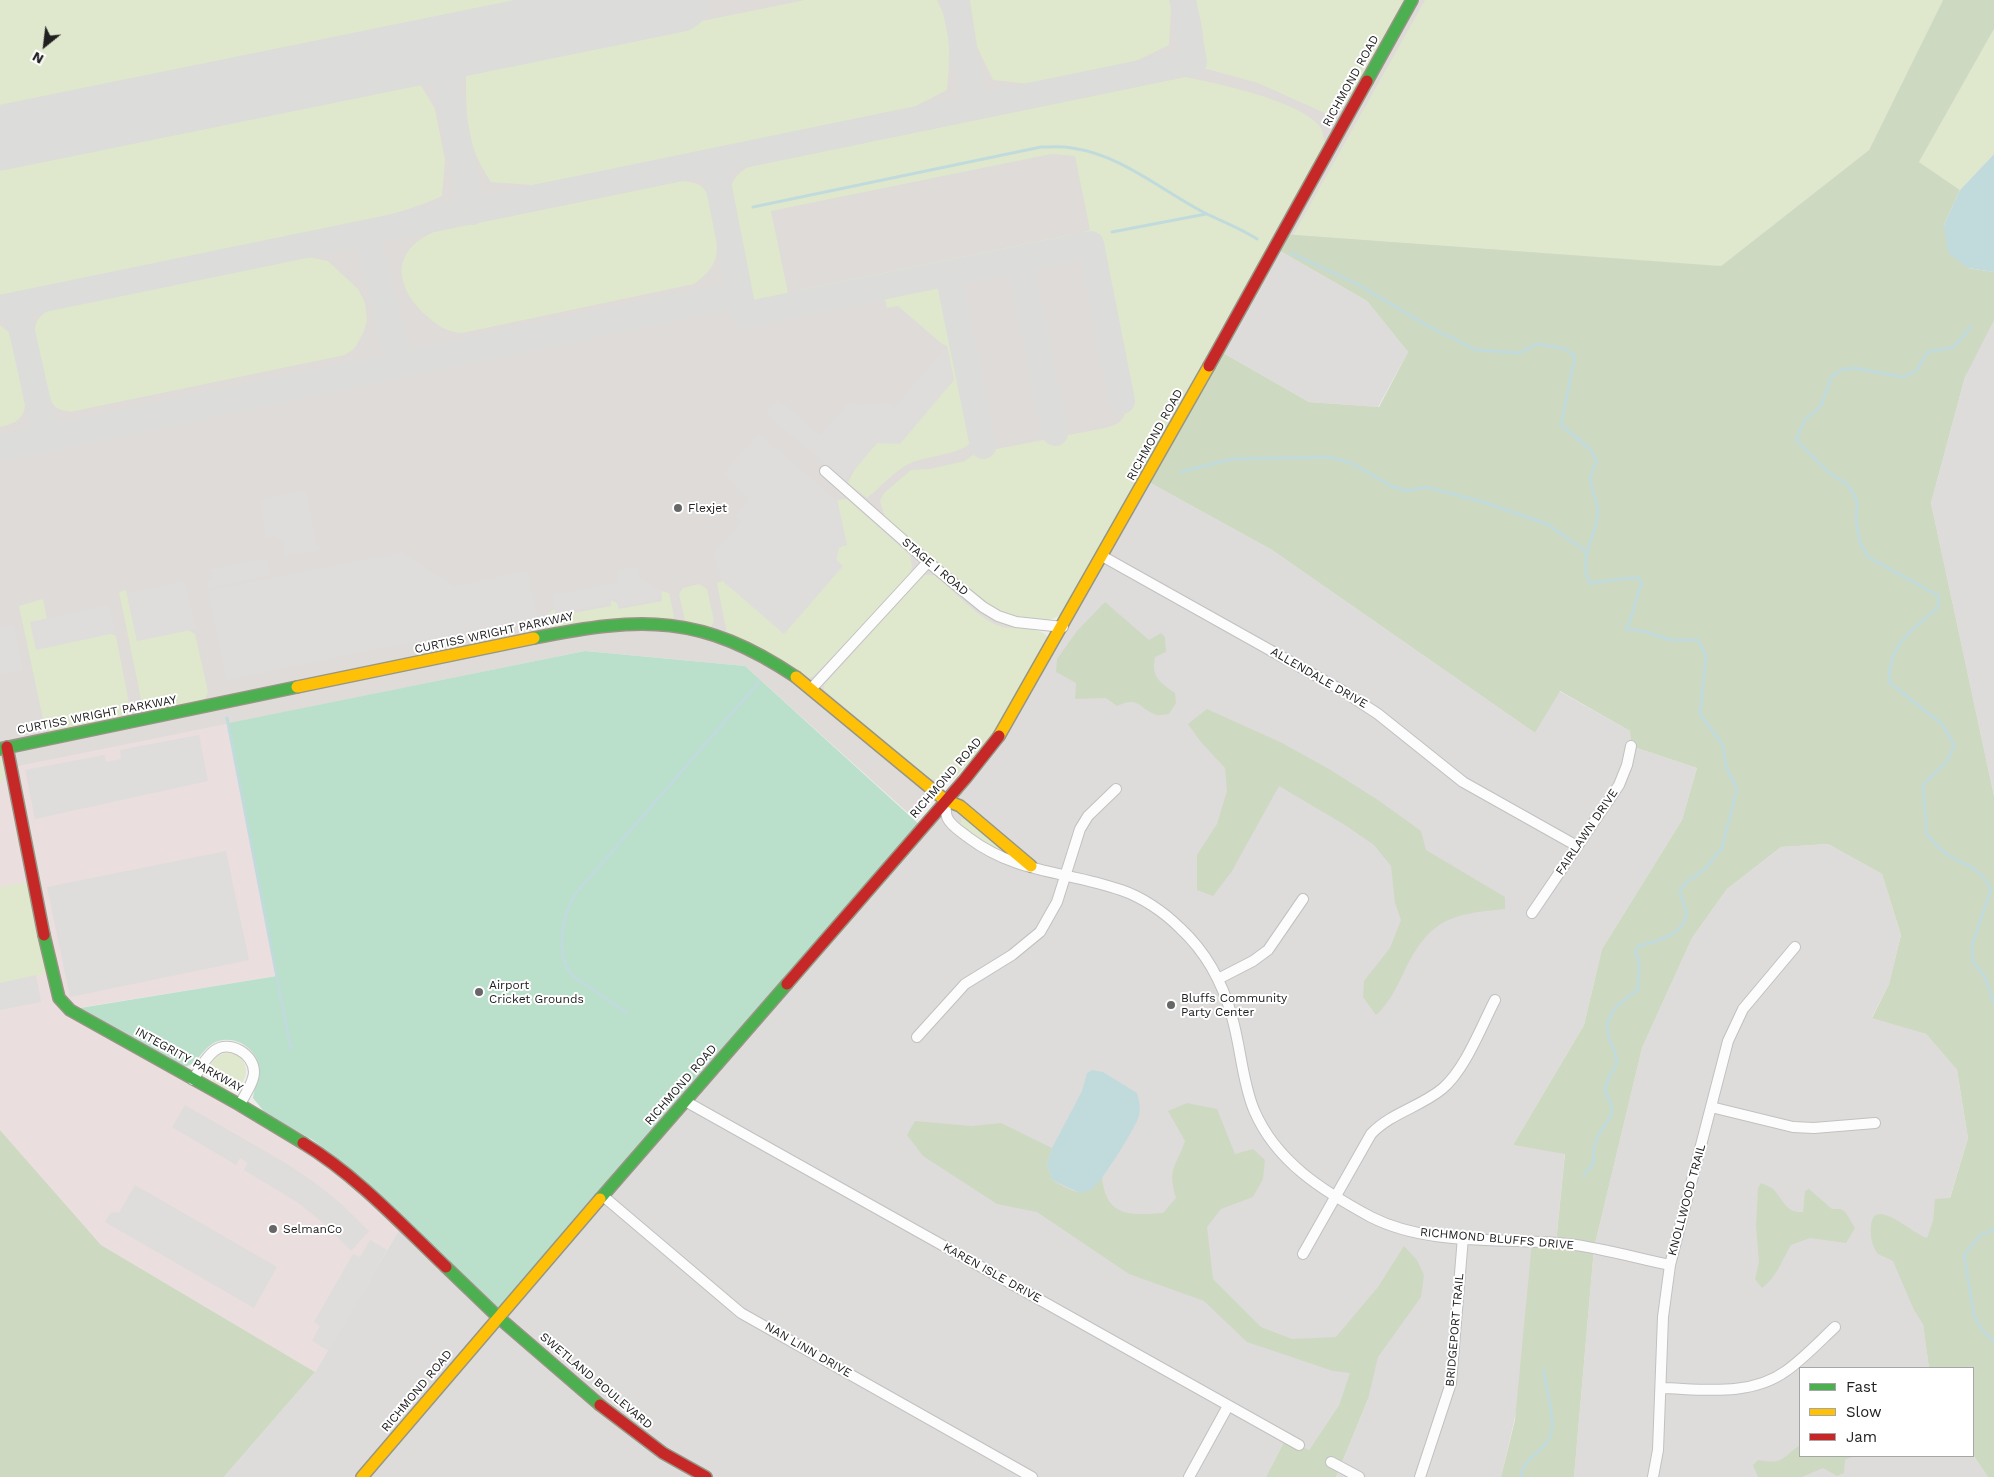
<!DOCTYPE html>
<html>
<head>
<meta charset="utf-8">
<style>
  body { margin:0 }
  #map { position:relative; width:1994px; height:1477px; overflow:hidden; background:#eeecea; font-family:"Work Sans",sans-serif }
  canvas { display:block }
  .legend { position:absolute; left:1799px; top:1367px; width:175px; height:90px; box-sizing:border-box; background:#fff; border:1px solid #a6a6a6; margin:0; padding:6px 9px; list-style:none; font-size:15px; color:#202020 }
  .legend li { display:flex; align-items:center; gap:10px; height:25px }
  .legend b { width:25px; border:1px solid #a6a6a6 }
  .north { position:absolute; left:20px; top:20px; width:50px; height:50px; -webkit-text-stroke:4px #fff; paint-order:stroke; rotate:209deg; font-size:14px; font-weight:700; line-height:20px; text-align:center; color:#202020 }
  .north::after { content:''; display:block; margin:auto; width:18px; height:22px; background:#202020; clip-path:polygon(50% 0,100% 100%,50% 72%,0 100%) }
</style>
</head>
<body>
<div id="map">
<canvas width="1994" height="1477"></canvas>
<ul class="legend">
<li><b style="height:6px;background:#4caf50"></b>Fast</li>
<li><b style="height:6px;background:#ffc107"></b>Slow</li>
<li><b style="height:6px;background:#c62828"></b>Jam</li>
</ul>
<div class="north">N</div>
</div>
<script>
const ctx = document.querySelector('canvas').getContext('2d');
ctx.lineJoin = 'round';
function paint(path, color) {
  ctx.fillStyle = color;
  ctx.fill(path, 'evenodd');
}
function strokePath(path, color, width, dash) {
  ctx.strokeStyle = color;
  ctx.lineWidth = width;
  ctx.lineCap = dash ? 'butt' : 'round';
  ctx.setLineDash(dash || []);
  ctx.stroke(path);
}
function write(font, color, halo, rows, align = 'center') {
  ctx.font = font + ' "Work Sans",sans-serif';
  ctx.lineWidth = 4;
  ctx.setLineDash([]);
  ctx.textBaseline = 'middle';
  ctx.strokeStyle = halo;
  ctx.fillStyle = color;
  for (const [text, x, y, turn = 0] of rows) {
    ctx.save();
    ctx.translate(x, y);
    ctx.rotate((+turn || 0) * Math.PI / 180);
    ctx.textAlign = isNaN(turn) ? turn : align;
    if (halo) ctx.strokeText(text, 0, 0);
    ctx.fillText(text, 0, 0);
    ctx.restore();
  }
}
paint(new Path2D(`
  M1275,248L1367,301L1408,352L1378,407L1309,402L1218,350Z
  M1994,288V796L1931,503L1965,377Z
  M1145,480L1272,550L1535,733L1559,691L1630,731L1631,746L1697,768L1682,820L1602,949L1584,1025L1513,1145L1565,1153L1556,1243L1501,1477H1336L1368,1399L1358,1353L1339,1405L1309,1450L1286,1438L1266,1477H224L315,1372L402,1225L498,1316L984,757Z
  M1828,844L1882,874L1901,935L1889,984L1872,1017L1926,1034L1957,1070L1968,1138L1947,1207L1916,1270L1929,1368H1800V1456L1973,1455L1988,1477H1574L1594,1248L1642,1048L1692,938L1727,889L1781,847Z`), '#dddcdb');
paint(new Path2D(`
  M229,723L277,976L71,1009L332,1161L402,1225L315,1372L101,1245L0,1130V770Z`), '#eadede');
paint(new Path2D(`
  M0,0H1943L1721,266L1250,233L997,693L917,821L745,666L585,651L0,770Z`), '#dedbd9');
paint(new Path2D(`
  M0,0H571L0,117Z
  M805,0H937C952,27 950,61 947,90L910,109L656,164L532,185L491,182C465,144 466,114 466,69Z
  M970,0H1169L1171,9L1169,45L1134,62L1077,76L1031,84L993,80L977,47Z
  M1196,0H1405L1344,106L1338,112L1327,114L1258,83L1196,66C1209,45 1201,23 1196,0Z
  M1425,0H1943L1869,150L1721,266L1293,235Z
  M1994,29V154L1960,190L1919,162Z
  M416,77L435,109L445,160L442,196C391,219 334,227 280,239C187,259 93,278 0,297V163Z
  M1184,77C1217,83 1296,100 1319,125C1323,130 1323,137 1325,143L1063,613C1047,626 1017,622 998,612C961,592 917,546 885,517L880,501L884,493L911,470L930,469L965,461L976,453L1105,428C1124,423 1125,418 1127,399L1093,242L1084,241L1082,232L1090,230L1075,156L1051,154L771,211L788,293L780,303L758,308L752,299L732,197C729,181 737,174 748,167Z
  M683,181C688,182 696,182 701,186C714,195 719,243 716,257C713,269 703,277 694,284L462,333C447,332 438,326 428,317C395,289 389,251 434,232Z
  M1073,234L1072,240L1066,245L810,297L802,295L800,290Z
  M308,257L328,261L358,289L365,303L367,320L364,331L355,348L345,355L70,412C63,410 57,410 53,404C47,397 34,338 35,329C36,318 43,313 52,309Z
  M922,283C935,285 943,291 949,302L977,436C963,456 934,454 913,462C895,469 882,487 867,498L848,483C864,443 921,407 954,380L947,346L942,344L898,306L887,308L883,291Z
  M0,325L11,334L25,405C24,420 13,424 0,427Z
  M847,499L910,555L912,566L909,577L814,676L808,679L727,634L717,583L723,581L784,633L842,566L836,560L839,547L847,545L837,500Z
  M924,575H935C950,588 981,620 999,626C1012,630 1039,626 1047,636L1045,645L989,739L955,778L947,782L929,779L824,690V685Z
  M699,584L707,589L714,621L711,627L686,625L679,594L683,588Z
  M126,590L137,641L188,630L195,634L208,692L204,701L147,712L143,709L119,592Z
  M661,591L669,593L674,616L672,619L552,630L549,613L552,610H555L557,616L611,606V600L617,603L619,609L662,601Z
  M43,599L47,619L30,622L112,634L116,636L131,714L49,732L43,719L19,606Z
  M0,757L5,760L7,774L0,784Z
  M962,819H964L1017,858C995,852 977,839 960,824Z
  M29,882L46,974L0,984V887Z
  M210 1071a18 18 0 1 1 36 0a18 18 0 1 1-36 0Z`), '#dfe8cc');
paint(new Path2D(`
  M1943,0H1994V29L1919,162L1960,190L1944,225L1968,268L1994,272V320L1965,377L1931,503L1994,796V1477H1988L1973,1455V1368H1929L1923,1324L1914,1310L1893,1261L1878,1254C1872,1246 1870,1237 1871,1227C1872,1194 1912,1234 1927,1238L1933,1221L1935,1199L1950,1198L1968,1138L1957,1070L1926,1034L1872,1018L1889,984L1901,935L1882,874L1828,844L1781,847L1727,889L1692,938L1642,1048L1594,1248L1574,1477H1501L1515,1420L1532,1242L1556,1243L1565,1154L1513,1145L1584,1025L1602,949L1682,820L1697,768L1631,746L1630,731L1560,691L1535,733L1272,550L1145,480L1218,350L1309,402L1379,407L1408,352L1367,301L1275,248L1282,234L1721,266L1869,150Z
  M1105,602L1149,640L1161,633L1165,637L1166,652L1155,657C1151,678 1160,682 1175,693L1176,703L1169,714C1166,714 1160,716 1157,715C1139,710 1140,695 1117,706L1106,698L1075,699L1076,683L1056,672L1057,659L1077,631Z
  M1207,709L1282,743L1329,769L1378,800L1421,831L1426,850L1505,897V909C1451,914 1430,919 1405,970C1396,988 1391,1001 1376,1015L1363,997L1364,981L1390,948L1401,920L1395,903L1391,866L1374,845L1345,825L1279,786L1232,871L1213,896L1197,890V855L1217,824L1227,791L1225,768L1200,741L1188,724Z
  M1187,1103L1217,1109L1235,1154L1253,1149L1265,1160L1263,1179L1253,1197L1221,1209L1207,1227L1213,1279L1261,1327L1292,1339L1336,1337L1378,1287L1404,1246L1417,1260L1424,1275L1421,1297L1378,1357L1368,1399L1336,1477H1266L1286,1438L1309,1450L1339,1405L1350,1373L1333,1371L1247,1342L1204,1301L1129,1274L1037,1212L997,1204L923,1156L907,1135L915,1121L972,1126L1001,1123L1052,1148L1047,1164L1052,1180C1075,1193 1084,1200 1102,1177C1106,1218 1130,1215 1163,1213L1176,1198C1167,1168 1176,1167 1185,1141L1168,1111Z
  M0,1130L101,1245L315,1372L224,1477H0Z
  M1761,1183C1765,1185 1772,1187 1775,1191C1784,1202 1787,1213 1803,1212L1805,1191L1809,1189L1832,1209H1841L1846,1213L1855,1228L1846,1243L1810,1238L1791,1245C1782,1260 1777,1277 1762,1288L1755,1279L1759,1262L1756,1226L1758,1188Z
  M1800,1445V1456H1853L1845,1460L1844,1473L1837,1476L1823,1468L1802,1477H1758L1753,1465L1758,1460C1783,1465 1782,1458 1800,1445Z`), '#ced9c2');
paint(new Path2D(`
  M585,651L745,666L922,827L498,1317L345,1164L313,1140L266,1114L253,1098C254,1088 260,1078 259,1068C257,1047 231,1032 212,1044C201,1051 196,1066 183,1067L80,1008L277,976L229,723Z`), '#badfca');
paint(new Path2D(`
  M944,349L948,350L954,380L900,444L877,443L845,481L765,413L778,399L820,435L850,401L856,405L887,402L894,408Z
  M758,433L837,500L847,545L839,547L836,560L843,566L784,634L723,581L713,555L741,522L735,516L749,499L722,475Z
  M306,490L318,551L285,555L282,540L274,536L266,538L259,500Z
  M402,552L454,586L527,571L537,617L226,680L208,591L379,556V559Z
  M267,558L271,575L208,588L206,581L212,577L211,569Z
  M637,567L639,577L661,591L662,599L619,607L618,602L609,598L610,604L556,613L552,595L619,582L617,570Z
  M185,581L196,629L137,641L127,593Z
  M109,605L115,633L36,650L30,622Z
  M14,625L24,670L0,675V627Z
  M199,735L208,781L35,819L25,770L104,755L106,762L121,759L120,750Z
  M226,851L249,960L70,997L47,887Z
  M36,975L41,1002L0,1010V983Z
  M185,1105L289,1165L315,1183L340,1203L369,1231L351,1251L322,1222L297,1202L244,1170L248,1163L240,1158L236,1165L172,1127Z
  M135,1185L277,1267L254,1308L105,1222L111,1212L119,1213Z
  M370,1240L387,1250L329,1351L312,1341L320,1326L314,1322L353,1254L360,1257Z`), '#dedddc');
paint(new Path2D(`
  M1994,154V272L1968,268L1948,253L1944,225L1960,190Z
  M1092,1070L1103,1072L1137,1093C1139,1100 1141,1108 1139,1116C1136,1127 1100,1185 1091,1190C1088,1191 1083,1192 1080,1193L1052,1180L1047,1164L1052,1148L1082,1091L1087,1073Z`), '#c1dbdd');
strokePath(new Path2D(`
  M753,207L1041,147C1051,147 1062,146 1072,148C1122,155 1162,191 1205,213C1223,222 1240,228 1257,239
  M1112,232L1206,214
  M1291,253L1357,284L1426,325L1476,350L1520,353L1537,344L1563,348L1575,356L1561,425L1590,449L1597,461C1585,481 1593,486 1597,505C1602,533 1575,554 1590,583C1606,582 1622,577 1639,578L1642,583C1635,599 1634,614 1626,629L1643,631L1671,640H1698L1706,656L1700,714L1723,745L1726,766L1737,789L1722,848L1705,869L1688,881L1680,890C1680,899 1686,905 1686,912C1688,934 1654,942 1639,946L1635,953L1639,960L1638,990C1623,1000 1604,1013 1608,1033C1609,1043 1616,1050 1617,1063L1609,1077L1605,1091L1611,1104L1612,1114C1601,1133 1591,1139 1594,1163L1584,1175
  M1971,326L1954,347L1928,352L1916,371L1903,377L1854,368L1844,369L1832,376L1821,406L1804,421L1796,440L1828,472L1848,485L1857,501L1856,521L1860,542L1868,557L1939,596L1938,607C1911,632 1889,642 1889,682L1943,725L1954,745L1948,760L1923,785L1927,835C1934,842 1940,850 1948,855C1967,867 1981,867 1991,890L1972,945L1973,962L1985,977L1994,1004
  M1180,472L1232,459L1328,457L1351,463L1391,486L1407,491L1426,487L1483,502L1547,524L1587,552
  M227,718L291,1050
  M627,1013L573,976C554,956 562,913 577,892L759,682
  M1994,1229L1980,1236L1964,1255L1974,1315L1980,1327L1994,1342
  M1521,1477C1523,1457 1543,1453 1550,1437C1557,1421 1545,1388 1544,1370`), '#c1dbdd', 3);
strokePath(new Path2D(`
  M954,0L975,107
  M440,48L472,212
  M714,162L744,315L1091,244L1122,401
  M367,234L400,365
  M1019,259L1055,433
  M948,274L983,446
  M16,305L46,438
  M0,308L1194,62L1183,0
  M0,448L739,294`), '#dcdcda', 26);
strokePath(new Path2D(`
  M0,138L677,0`), '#dcdcda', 65);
const street = new Path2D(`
  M825,471L928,562L983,607L998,616L1016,622L1063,627
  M1102,556L1343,691L1378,714L1463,782L1577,846
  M812,688L928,562
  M945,800C946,806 945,815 948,819C951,826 963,833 969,838C1017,874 1067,871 1121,890C1142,897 1164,912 1180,928C1206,952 1223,984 1232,1017C1241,1048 1242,1081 1254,1110C1276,1162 1323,1191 1371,1217C1430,1247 1503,1237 1568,1244C1602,1248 1636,1258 1670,1265
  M1532,913L1619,785L1627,765L1631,746
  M1218,979L1253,961L1268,950L1303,899
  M917,1037L965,984L1012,955L1040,932L1057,902L1080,829L1088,816L1116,789
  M193,1080C199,1070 205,1058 214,1051C229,1039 254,1054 254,1072C254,1083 244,1095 240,1105
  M685,1101L1299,1445
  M1711,1107L1793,1127L1814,1128L1875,1123
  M603,1196L741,1313L1032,1477
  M1303,1254L1371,1134C1391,1113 1420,1107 1442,1089C1465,1070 1481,1027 1495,1000
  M1661,1388C1703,1389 1750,1397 1786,1371C1803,1359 1819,1342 1835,1327
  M1331,1462L1359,1477
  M1189,1477L1228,1406
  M1420,1477L1451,1383L1463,1237
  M1653,1477L1658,1450L1663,1317L1670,1265L1728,1041L1743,1009L1795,947`);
const fast = new Path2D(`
  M1367,81L1412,0
  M534,638C642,616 702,614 796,677
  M0,749L297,687
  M44,935L59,998L70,1010L240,1105L303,1143
  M600,1199L787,984
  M446,1267L498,1317L600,1405`);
const slow = new Path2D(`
  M796,677L945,800L960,806L1031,866
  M297,687L534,638
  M999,736L1209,366
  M362,1477L600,1199`);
const jam = new Path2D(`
  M1209,366L1367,81
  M7,747L44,935
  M787,984L965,779L999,736
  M303,1143C357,1176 400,1223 446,1267
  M600,1405L663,1453L706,1477`);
strokePath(street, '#c1c1c0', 12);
strokePath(fast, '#979584', 14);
strokePath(slow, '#979584', 14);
strokePath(jam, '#979584', 14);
strokePath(street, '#fcfcfc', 10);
strokePath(fast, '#4caf50', 11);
strokePath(slow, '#ffc107', 11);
strokePath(jam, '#c62828', 11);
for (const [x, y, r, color] of [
  [678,508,5,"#686767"],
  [479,992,5,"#686767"],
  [1171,1005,5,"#686767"],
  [273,1229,5,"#686767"]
]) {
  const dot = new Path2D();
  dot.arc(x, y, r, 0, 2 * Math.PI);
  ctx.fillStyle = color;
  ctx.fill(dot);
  strokePath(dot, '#fff', 2);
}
write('12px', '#202020', '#fff', [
  ["RICHMOND ROAD",1351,81,-61],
  ["RICHMOND ROAD",1155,435,-61],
  ["STAGE I ROAD",935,567,40],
  ["CURTISS WRIGHT PARKWAY",494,633,-12],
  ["ALLENDALE DRIVE",1319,678,30],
  ["CURTISS WRIGHT PARKWAY",97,715,-11],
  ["RICHMOND ROAD",946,778,-49],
  ["FAIRLAWN DRIVE",1587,832,-56],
  ["INTEGRITY PARKWAY",189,1060,29],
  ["RICHMOND ROAD",681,1085,-49],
  ["KNOLLWOOD TRAIL",1687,1200,-75],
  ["RICHMOND BLUFFS DRIVE",1497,1239,5],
  ["KAREN ISLE DRIVE",992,1273,29],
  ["BRIDGEPORT TRAIL",1455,1330,-85],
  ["NAN LINN DRIVE",808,1350,30],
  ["SWETLAND BOULEVARD",596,1381,40],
  ["RICHMOND ROAD",417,1391,-50]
]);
write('12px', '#202020', '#fff', [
  ["Flexjet",688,508],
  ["Airport",489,985],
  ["Cricket Grounds",489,999],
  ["Bluffs Community",1181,998],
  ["Party Center",1181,1012],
  ["SelmanCo",283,1229]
], 'left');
</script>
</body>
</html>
